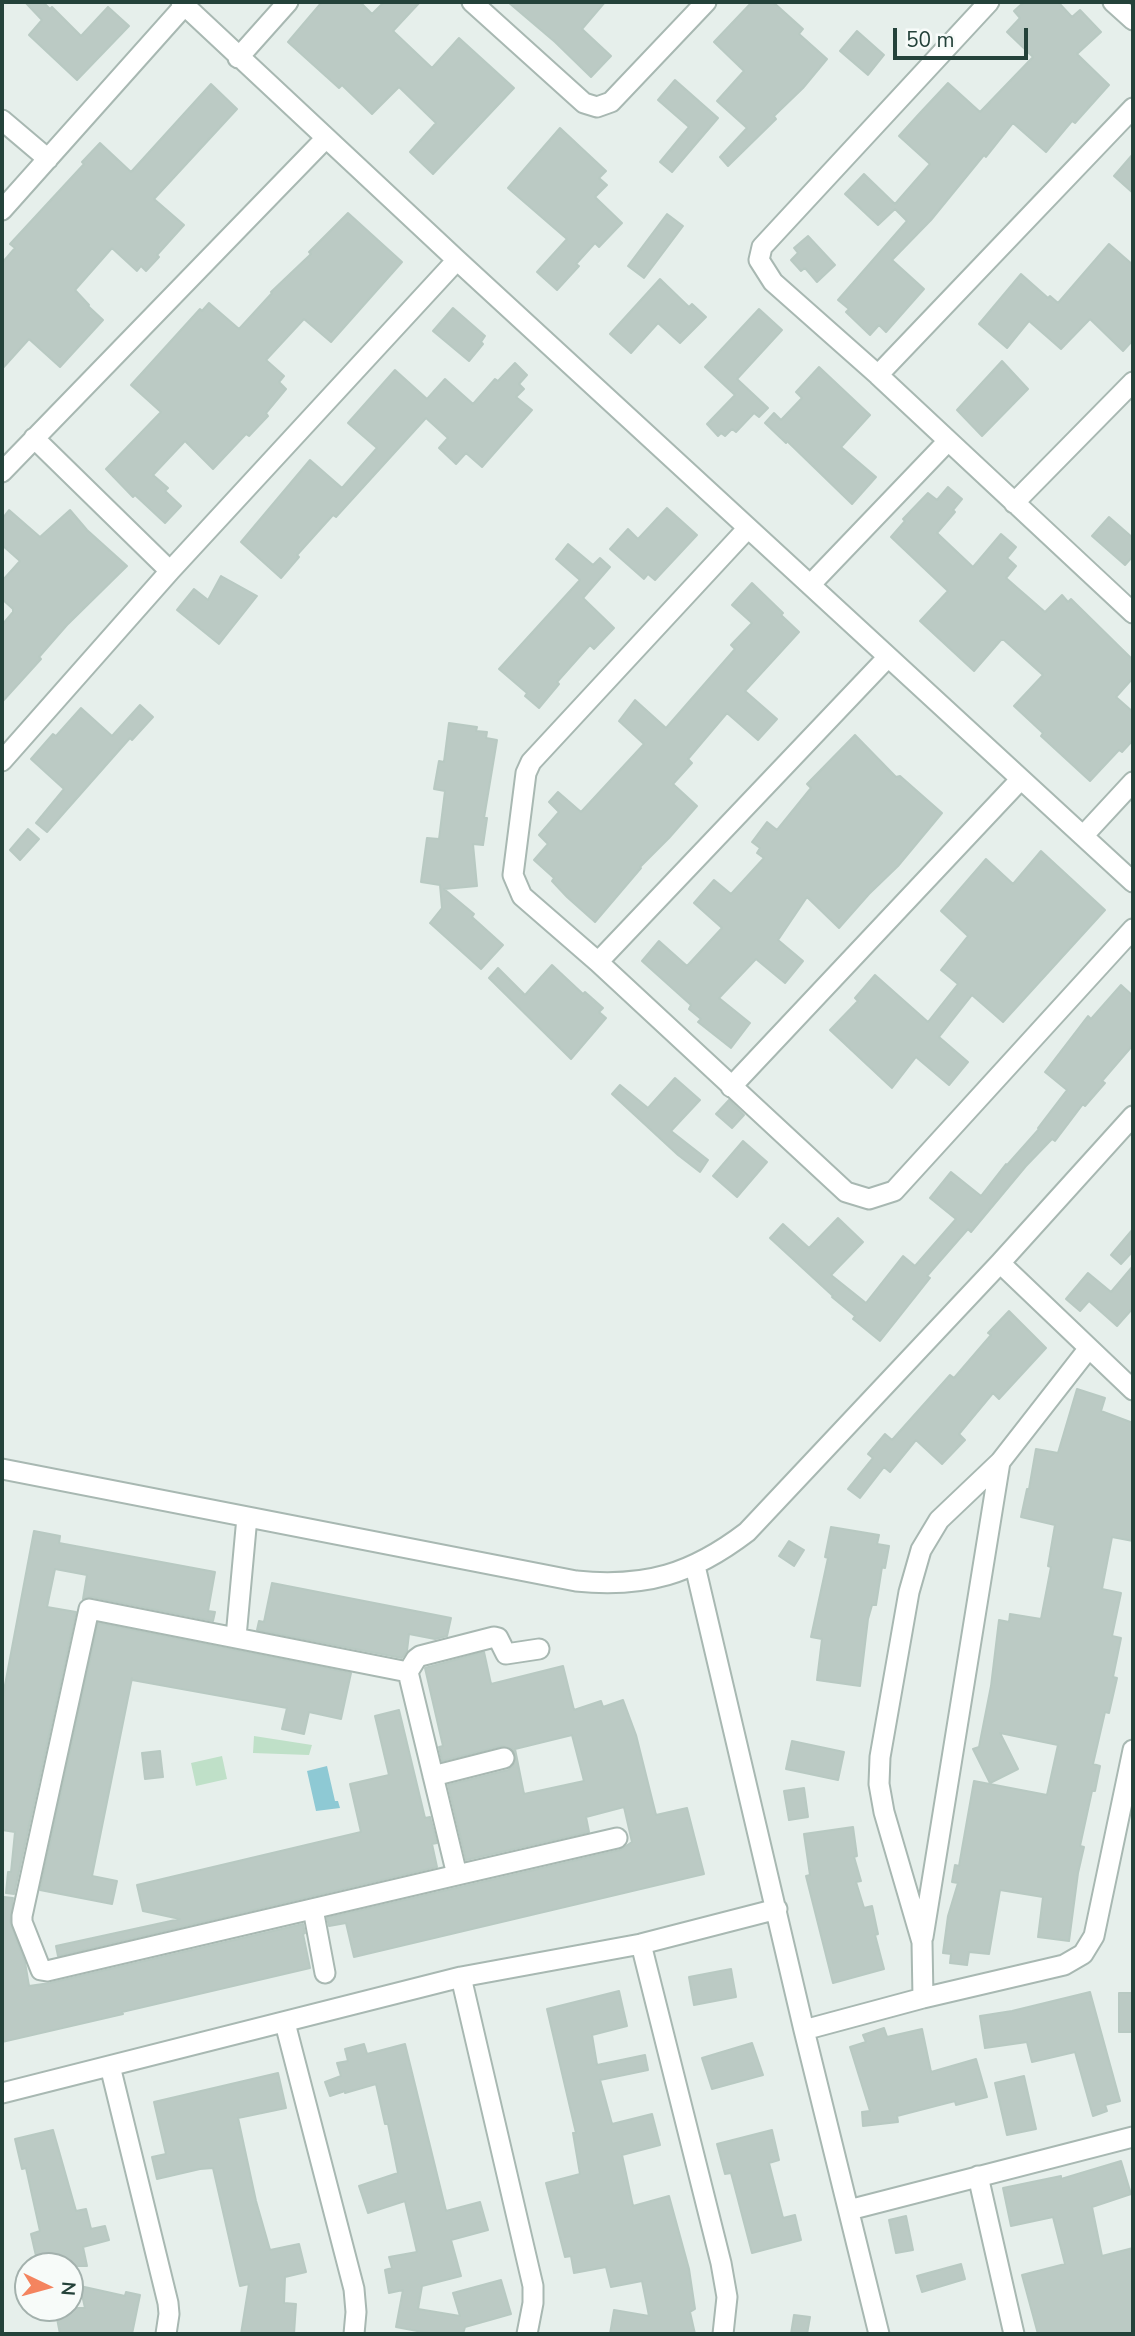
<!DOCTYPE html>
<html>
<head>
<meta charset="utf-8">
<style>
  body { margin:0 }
  #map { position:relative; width:1135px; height:2336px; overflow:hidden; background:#e6efeb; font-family:"Nunito Sans",sans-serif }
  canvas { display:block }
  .frame { position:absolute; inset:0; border:4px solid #24423a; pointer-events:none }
  .north { position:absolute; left:14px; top:2252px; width:70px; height:70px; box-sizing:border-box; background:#f7fbf9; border:2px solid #a3b1ad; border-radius:50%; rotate:95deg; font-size:19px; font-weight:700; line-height:28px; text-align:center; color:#24423a }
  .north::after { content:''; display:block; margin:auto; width:24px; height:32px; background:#f4845f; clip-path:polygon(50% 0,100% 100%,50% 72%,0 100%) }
  .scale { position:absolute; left:893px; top:28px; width:135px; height:32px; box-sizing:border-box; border:4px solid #24423a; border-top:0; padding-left:9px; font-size:21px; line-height:24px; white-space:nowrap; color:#24423a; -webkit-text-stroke:5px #f7fbf9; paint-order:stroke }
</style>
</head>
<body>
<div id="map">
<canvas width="1135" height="2336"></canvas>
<div class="frame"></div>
<div class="north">N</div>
<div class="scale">50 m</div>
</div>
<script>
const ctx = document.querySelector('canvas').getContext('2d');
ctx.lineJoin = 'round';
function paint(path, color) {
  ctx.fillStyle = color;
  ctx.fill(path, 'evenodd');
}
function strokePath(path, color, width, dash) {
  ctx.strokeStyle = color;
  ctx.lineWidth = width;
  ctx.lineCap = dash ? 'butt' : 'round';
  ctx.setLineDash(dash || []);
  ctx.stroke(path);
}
paint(new Path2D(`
  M254,1736L312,1745L309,1755L253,1753Z
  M222,1756L227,1779L196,1786L191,1763Z`), '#bfe0c8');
paint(new Path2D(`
  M327,1766L335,1801H338L340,1808L316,1811L307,1771Z`), '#8ec9d4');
const building = new Path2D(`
  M25,2H43L50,9L52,7L81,36L108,7L129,26L77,80L29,35L42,20Z
  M322,2H360L372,14L384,2H420L393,31L432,68L459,38L514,88L433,174L410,152L436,123L399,87L372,114L342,85L339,88L288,42Z
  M508,2H605L582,29L611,56L591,77L555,42Z
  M752,2H773L803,29L799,34L827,59L803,88L774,116L776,119L728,166L720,157L747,128L717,101L744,71L714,42Z
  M1024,2H1058L1072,17L1080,10L1101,32L1077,54L1109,85L1075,123L1072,121L1046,152L1013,123L986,157L984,155L931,220L892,260L924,289L886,332L879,325L870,335L846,312L849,309L838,300L907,221L895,209L878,225L845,194L864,174L895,204L930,164L899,136L919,114L948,83L980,112L1033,57L1007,32L1020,18L1014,11Z
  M857,31L884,55L868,75L840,51Z
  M675,80L718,118L672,172L660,162L689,127L658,100Z
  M211,84L237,109L154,199L184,225L157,255L159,257L146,271L141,266L137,271L112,248L75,290L89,305L88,306L103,320L60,367L29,339L2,369V263L15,248L10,244L84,164L82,162L100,143L131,172Z
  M560,128L606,171L599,178L607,185L595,197L622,223L599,247L595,243L576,264L579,266L557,290L537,272L567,239L508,188Z
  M1133,154V193L1114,176Z
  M348,213L402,262L331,342L304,319L266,360L284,376L279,382L286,389L266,413L268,416L249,436L246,434L213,469L185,441L153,475L168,488L165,491L181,506L165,523L135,495L133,497L106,469L161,412L131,385L200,309L202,311L209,303L239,329L272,293L271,292L311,254L309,252Z
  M667,214L683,226L644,278L628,266Z
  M808,236L835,265L817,282L805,268L801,271L791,260L798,253L794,248Z
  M1109,244L1133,265V340L1123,351L1090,319L1061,349L1029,321L1007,348L979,324L1021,274L1048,298L1050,296L1058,303Z
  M660,279L689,307L692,304L706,317L680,343L658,323L631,353L610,334Z
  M453,308L485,336L481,342L483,344L469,361L433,331Z
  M759,309L782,330L737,379L768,408L759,417L754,413L736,432L732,429L725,436L721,433L718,436L707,424L735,395L705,367Z
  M1002,361L1028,389L982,436L957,410Z
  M515,363L527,375L519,384L524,389L516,397L532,410L482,467L466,453L456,464L439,448L448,438L426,418L336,517L333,515L297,555L299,557L281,578L241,542L310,460L342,488L377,448L348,423L395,370L427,399L445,379L473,404L495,379L498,381Z
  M819,367L870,415L841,447L876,477L852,504L787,441L786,443L765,423L774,413L781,420L802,398L796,392Z
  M948,487L962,499L953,510L955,512L937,533L973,567L1001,534L1016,547L1007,558L1016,566L1006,578L1045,612L1062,595L1068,602L1071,599L1133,660V678L1116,697L1133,712V740L1122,752L1119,750L1090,781L1041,736L1043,733L1014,706L1043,675L1004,640H1001L974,671L920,621L948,591L891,537L905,521L903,519L928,493L937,500Z
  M667,508L697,535L655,580L648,574L644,579L610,549L628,529L638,539Z
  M9,510L40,537L70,510L87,530L127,566L67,625L39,657L41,659L2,702V625L13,612V609L2,599V581L20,561L2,545V519Z
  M1109,517L1133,538V556L1125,565L1092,536Z
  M568,544L593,565L600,558L610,567L583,598L614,628L594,649L590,645L557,682L559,684L539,708L525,696L527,693L499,669L580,580L556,559Z
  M221,576L257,596L219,644L177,610L194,589L208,600Z
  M752,583L783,613L781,615L799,632L745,691L777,719L758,740L727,713L688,759L692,763L673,784L697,806L669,838L640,867L641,868L595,922L567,897L552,881L554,878L534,860L548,844L539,835L559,812L549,802L558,792L581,812L644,744L619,721L635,700L666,728L735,649L731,645L752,623L732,605Z
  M140,705L153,717L132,740L130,738L47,832L36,823L64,789L31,759L53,734L56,736L81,708L112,736Z
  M449,723L477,727L476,731L487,732L486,738L497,740L484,818H487L483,845L473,844L477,886L444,889L474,914L472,917L503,945L481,969L430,923L442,908L440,885L421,882L427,838L439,839L445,791L434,789L439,761L444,762Z
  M855,735L896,777L900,776L942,813L898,866L869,894L839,928L807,897L778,940L803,961L785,983L756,959L719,998L750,1023L731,1048L698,1022L701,1019L689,1009L691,1005L642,961L659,941L687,966L722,928L694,903L714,880L731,894L764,858L757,853L760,848L752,842L767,822L777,830L811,788L807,784Z
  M28,829L39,839L20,860L10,850Z
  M1041,851L1105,910L1003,1022L972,995L939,1037L968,1062L949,1085L916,1057L892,1088L830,1030L858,1001L855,998L875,975L928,1022L958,984L941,970L968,936L941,911L986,859L1013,884Z
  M552,965L583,994L585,992L603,1008L599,1012L606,1018L571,1059L489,978L498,968L525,995Z
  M1121,985L1133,996V1045L1102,1081L1105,1083L1085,1106L1083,1104L1055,1141L1052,1139L1026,1166L971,1232L968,1229L927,1276L930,1278L880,1341L853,1319L855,1316L832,1297L833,1296L770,1238L783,1224L809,1248L838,1218L863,1242L831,1275L866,1303L903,1256L915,1266L956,1219L930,1198L951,1172L981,1196L1006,1164L1007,1165L1039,1129L1038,1128L1067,1090L1045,1072L1088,1016L1091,1019Z
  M675,1078L700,1100L671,1131L708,1160L700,1172L678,1155L612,1094L620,1085L648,1108Z
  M729,1100L744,1115L732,1128L716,1114Z
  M743,1141L767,1162L737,1197L713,1176Z
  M1133,1229V1251L1121,1264L1111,1255Z
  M1133,1266V1308L1117,1326L1089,1301L1080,1311L1066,1299L1088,1273L1111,1292Z
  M1009,1311L1046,1348L999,1399L993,1393L959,1434L965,1440L942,1464L916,1440L890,1472L884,1467L860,1498L848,1489L873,1458L868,1454L885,1434L892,1440L950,1375L954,1378L991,1335L988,1333Z
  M1077,1389L1105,1398L1101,1411L1133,1423V1541L1112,1537L1102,1589L1121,1593L1112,1636L1121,1638L1113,1677L1117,1678L1109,1713L1105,1712L1093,1764L1100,1766L1095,1791H1092L1080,1846L1084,1847L1078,1873L1069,1941L1038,1937L1043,1897L1000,1890L989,1954L969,1952L967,1965L950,1963L951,1954L943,1953L948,1916L958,1883L952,1882L955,1865L959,1866L974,1781L1047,1795L1058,1745L1000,1733L1018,1769L990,1783L973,1749L979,1747L991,1686L999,1620L1009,1622L1010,1614L1041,1619L1051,1567L1048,1566L1055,1525L1021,1517L1027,1489H1029L1036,1449L1058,1453Z
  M831,1527L879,1535L877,1544L889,1546L885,1568L882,1567L876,1605H872L868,1619L860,1686L817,1680L822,1639L811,1637L828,1558L825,1557Z
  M34,1531L60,1536L59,1543L215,1572L208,1611L215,1612L213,1621L91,1597L83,1599L87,1575L55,1569L47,1607L76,1612L14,1894L6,1893L8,1872H11L15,1832L2,1830V1701Z
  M789,1541L804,1550L794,1566L779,1556Z
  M272,1583L451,1618L447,1636L435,1639L409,1634L407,1651L402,1658L257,1630L259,1621L264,1622Z
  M98,1623L351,1673L341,1719L309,1712L304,1734L282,1729L287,1708L132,1680V1678L92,1876L117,1881L112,1904L40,1890Z
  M484,1652L491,1684L563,1666L574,1710L601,1701L603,1707L623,1700L636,1735L656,1815L687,1808L704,1874L354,1957L346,1923L329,1926L327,1918L620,1850L632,1842L624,1807L586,1817L589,1832L466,1860L448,1785L508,1770L513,1766L516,1756L512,1749L502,1746L442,1761L439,1747L443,1746L425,1668ZM572,1735L584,1781L524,1794L515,1749Z
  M399,1710L425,1818L430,1817L437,1843L432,1844L437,1867L58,1956L56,1946L180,1919L143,1911L137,1885L361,1832L350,1784L389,1775L375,1716Z
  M792,1741L844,1752L838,1780L786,1769Z
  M160,1751L163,1777L145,1779L142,1753Z
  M804,1788L808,1817L789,1820L784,1791Z
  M853,1827L857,1856L854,1857L861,1881L856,1882L864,1908L872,1906L878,1934L875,1935L884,1969L833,1983L806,1876L810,1875L804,1834Z
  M4,1897L13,1898L10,1922L25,1962L29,1986L50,1983L303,1924L305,1933L303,1934L310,1968L122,2012L123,2014L2,2042V1916Z
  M731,1969L736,1997L694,2005L689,1977Z
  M619,1991L627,2026L592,2035L597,2065L645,2055L648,2070L600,2080L612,2124L652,2114L660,2145L622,2155L633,2206L669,2196L689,2269L695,2309L690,2312L695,2334H610L614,2310L649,2316L642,2281L611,2287L606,2267L574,2273L571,2256L565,2257L546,2183L580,2174L573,2133H576L547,2009Z
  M1090,1992L1120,2101L1105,2105L1107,2111L1093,2116L1075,2052L1032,2062L1027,2042L985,2048L980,2016L1012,2011Z
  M1119,1993H1133V2032H1119Z
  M884,2028L887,2037L922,2029L931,2072L976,2059L987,2097L956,2105L955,2101L897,2116L898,2122L863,2126L862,2112L870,2111L850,2047L866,2042L863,2035Z
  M752,2043L763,2075L712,2089L702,2058Z
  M364,2044L367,2054L405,2044L446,2211L480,2202L488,2230L451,2240L461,2276L422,2286L418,2309L460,2316L453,2293L501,2280L511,2314L465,2327L463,2334H433L396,2327L403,2290L389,2293L385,2270L392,2268L389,2257L417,2252L405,2201L368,2213L359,2186L398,2173L388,2124H385L376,2084L345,2093V2091L330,2096L325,2082L341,2076L337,2063L348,2061L345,2049Z
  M278,2073L286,2108L238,2118L256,2201L270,2250L299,2244L306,2272L285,2277L284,2303L296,2304L294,2334H241L249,2284L240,2286L213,2168L200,2169L157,2179L152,2157L166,2154L154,2102Z
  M1024,2076L1036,2129L1007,2135L995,2083Z
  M53,2130L76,2211L86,2209L91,2229L105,2226L109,2240L83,2247L87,2266H49L46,2255L36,2256L31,2234L40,2231L26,2168L22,2169L15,2139Z
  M772,2130L779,2160L769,2163L783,2218L795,2215L801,2240L752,2253L731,2173L725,2174L717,2144Z
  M1121,2161L1131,2194L1092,2207L1102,2256L1133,2248V2334H1038L1022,2275L1065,2264L1053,2217L1011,2226L1003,2188L1061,2176V2179Z
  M906,2216L913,2250L896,2253L889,2220Z
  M961,2264L965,2279L922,2292L917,2276Z
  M80,2286L125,2296L126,2292L140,2295L132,2334H60L55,2308H85Z
  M794,2315L810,2317L807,2334H791Z`);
paint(building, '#bbcac4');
strokePath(building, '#b8c9c2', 2);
const street = new Path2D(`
  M181,2L457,260L1133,882
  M472,2L584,103L597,107L611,102L706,2
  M989,2L762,247L759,260L773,282L878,375L1133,613
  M1113,2L1133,20
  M238,58L288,2
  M2,120L48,159
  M2,210L185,5
  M878,375L1133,108
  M34,438L170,571
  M2,472L326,138
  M1014,503L1133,382
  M748,528L531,762L526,773L513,875L522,896L598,962L846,1192L869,1199L894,1191L1133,929
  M810,585L948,441
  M2,761L170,571L457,260
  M1083,836L1133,782
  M598,962L888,657
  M731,1087L1020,780
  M1000,1263L1133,1390
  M2,1469L576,1581C646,1588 692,1574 747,1532L1000,1263L1133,1116
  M695,1566L804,2030L879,2334
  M89,1609L408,1672L457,1875L47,1971L41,1970L22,1922V1916Z
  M236,1637L247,1517
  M408,1672L416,1659L420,1656L494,1637L498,1638L506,1654L539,1649
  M433,1776L504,1758
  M457,1875L617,1838
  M313,1909L325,1973
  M923,1937L1000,1462
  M641,1944L721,2263L727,2297L723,2334
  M461,1977L533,2286V2303L527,2334
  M923,1998L922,1942L884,1812L879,1784L880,1757L909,1592L921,1550L939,1520L1000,1462L1089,1348
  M285,2023L354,2289L356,2312L354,2334
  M804,2030L923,1998L1064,1965L1083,1954L1094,1936L1133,1750
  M110,2066L168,2303L169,2314L166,2334
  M2,2093L461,1977L641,1944L777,1909
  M978,2176L1014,2334
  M849,2210L1133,2137`);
strokePath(street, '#a8b8b2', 23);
strokePath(street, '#fff', 19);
</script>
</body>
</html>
